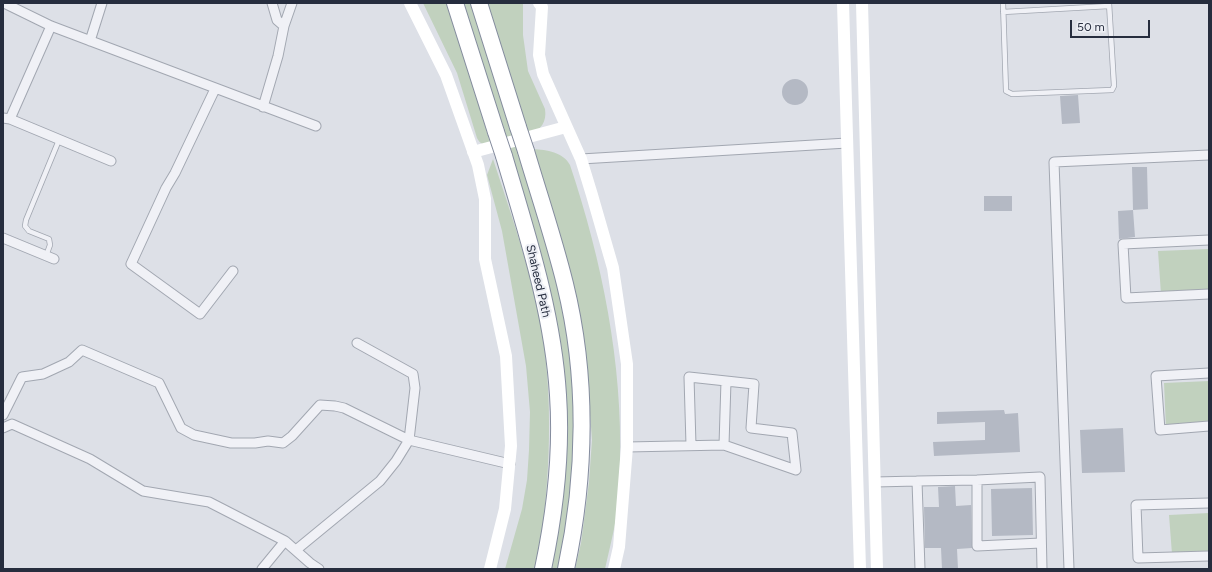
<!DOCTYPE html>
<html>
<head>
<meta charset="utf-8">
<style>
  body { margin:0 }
  #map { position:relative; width:1212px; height:572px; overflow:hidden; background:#dde0e7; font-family:Figtree,sans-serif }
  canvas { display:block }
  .frame { position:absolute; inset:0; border:4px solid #262d3e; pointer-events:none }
  .scale { position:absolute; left:1070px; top:20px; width:80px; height:18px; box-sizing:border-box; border:2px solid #262d3e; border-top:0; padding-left:5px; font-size:12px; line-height:14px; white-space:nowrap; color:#262d3e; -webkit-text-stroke:3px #edeff5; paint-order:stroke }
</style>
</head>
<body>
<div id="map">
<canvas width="1212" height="572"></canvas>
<div class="frame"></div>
<div class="scale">50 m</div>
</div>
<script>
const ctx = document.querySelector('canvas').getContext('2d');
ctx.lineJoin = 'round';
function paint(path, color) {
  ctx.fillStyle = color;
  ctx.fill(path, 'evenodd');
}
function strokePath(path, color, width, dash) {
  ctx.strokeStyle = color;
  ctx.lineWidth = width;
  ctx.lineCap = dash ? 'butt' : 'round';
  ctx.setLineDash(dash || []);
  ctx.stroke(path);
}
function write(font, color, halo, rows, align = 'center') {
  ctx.font = font + ' Figtree,sans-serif';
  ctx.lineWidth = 4;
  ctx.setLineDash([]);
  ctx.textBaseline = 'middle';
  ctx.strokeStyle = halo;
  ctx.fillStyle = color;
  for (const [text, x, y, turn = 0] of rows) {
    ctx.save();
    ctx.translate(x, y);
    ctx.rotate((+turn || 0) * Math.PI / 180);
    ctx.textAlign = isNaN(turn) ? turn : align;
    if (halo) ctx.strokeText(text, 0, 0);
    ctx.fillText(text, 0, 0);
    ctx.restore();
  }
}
paint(new Path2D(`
  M423,3H449L491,146C484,145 480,144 477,138L457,73Z
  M463,3H473L559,280L571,366L576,431V467L560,569H551L556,543L564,385Z
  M486,3H523V35L528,71L545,109C547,122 541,130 529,135Z
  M533,149C547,150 563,152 570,165C602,261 623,363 620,465C619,480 619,497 617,513C614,532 609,550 605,569H575L581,543L589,482L592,440L586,360L581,328Z
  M493,159C512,217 533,276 543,337C554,414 549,492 537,569H505L522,509L527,480L529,450L530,412L526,366L502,231L487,175Z
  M1209,249V292L1161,294L1158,251Z
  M1209,381V426L1166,428L1164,383Z
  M1209,513V553L1172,554L1169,515Z`), '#c1d1be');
paint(new Path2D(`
  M782 92a13 13 0 1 1 26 0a13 13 0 1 1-26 0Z
  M1078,95L1080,123L1062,124L1060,96Z
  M1132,167H1147L1148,209L1133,210Z
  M984,196H1012V211H984Z
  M1133,210L1135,237L1119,239L1118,211Z
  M1004,410L1005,414L1018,413L1020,452L934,456L933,442L985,440V422L937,424V412Z
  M1123,428L1125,472L1082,473L1080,430Z
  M955,486L956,506L971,505L972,548L957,549L958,569H942L941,548H925L924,507H939L938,487Z
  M1032,488L1033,535L992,536L991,489Z`), '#b4b9c4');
const lane = new Path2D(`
  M1003,3L1006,91L1012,94L1112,90L1114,86L1109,3
  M1003,12L1109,6
  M46,256L50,245L49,239L29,231L25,226L26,220L59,140`);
const street = new Path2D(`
  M4,3L51,26L316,126
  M272,3L277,20L284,26
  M90,41L102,3
  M215,89L175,173L166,188L131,264L200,314L233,271
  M263,107L278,56L284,26L292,3
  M3,118L10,119L111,161
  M10,119L51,26
  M581,159L847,143
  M3,238L54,259
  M1209,240L1123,244L1126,298L1209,294
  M1209,373L1156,376L1160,430L1209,426
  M3,415L22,377L43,374L69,362L82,350L159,383L181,428L194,435L231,443H255L268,441L283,443L292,436L320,405L335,406L344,408L409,440L510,464
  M3,428L12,424L90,459L143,491L209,502L285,541
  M724,445L726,381
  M627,447L724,445L796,470L792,433L751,428L754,384L689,377L691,445
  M977,480V546L1041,543
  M875,482L917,481
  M1209,503L1136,505L1138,558L1209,556
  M296,550L380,481L396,461L409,440L415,388L413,374L357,343
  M262,569L285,541L310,563L319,569
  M920,569L917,481L977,480L1040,477L1042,569
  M1069,569L1054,162L1209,155`);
const highway = new Path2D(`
  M455,3L496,132
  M479,3L518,127
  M526,151C539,195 554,239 565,284C588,377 586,476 566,569
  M504,156C527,234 553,313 558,395C562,453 555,512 543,569`);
strokePath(lane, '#a2a7b1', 6);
strokePath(street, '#a2a7b1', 11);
strokePath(highway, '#848c9e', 18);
strokePath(lane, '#f0f1f6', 4.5);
strokePath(street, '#f0f1f6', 9);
strokePath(new Path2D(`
  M410,3L446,75L478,165L485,199V259L506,356L511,446L505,509L490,569
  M539,3L542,7L539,55L543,74L581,159L592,195L613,268L627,364V447L619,547L614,569
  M843,3L860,569
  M862,3L877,569
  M473,152L566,127`), '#fff', 12);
strokePath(highway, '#fff', 16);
const highwayBridge = new Path2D(`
  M518,127L526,151
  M496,132L504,156`);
strokePath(highwayBridge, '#848c9e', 18, []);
strokePath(highwayBridge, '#fff', 16);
write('12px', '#262d3e', '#edeff5', [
  ["Shaheed Path",538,281,77]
]);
</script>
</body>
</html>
